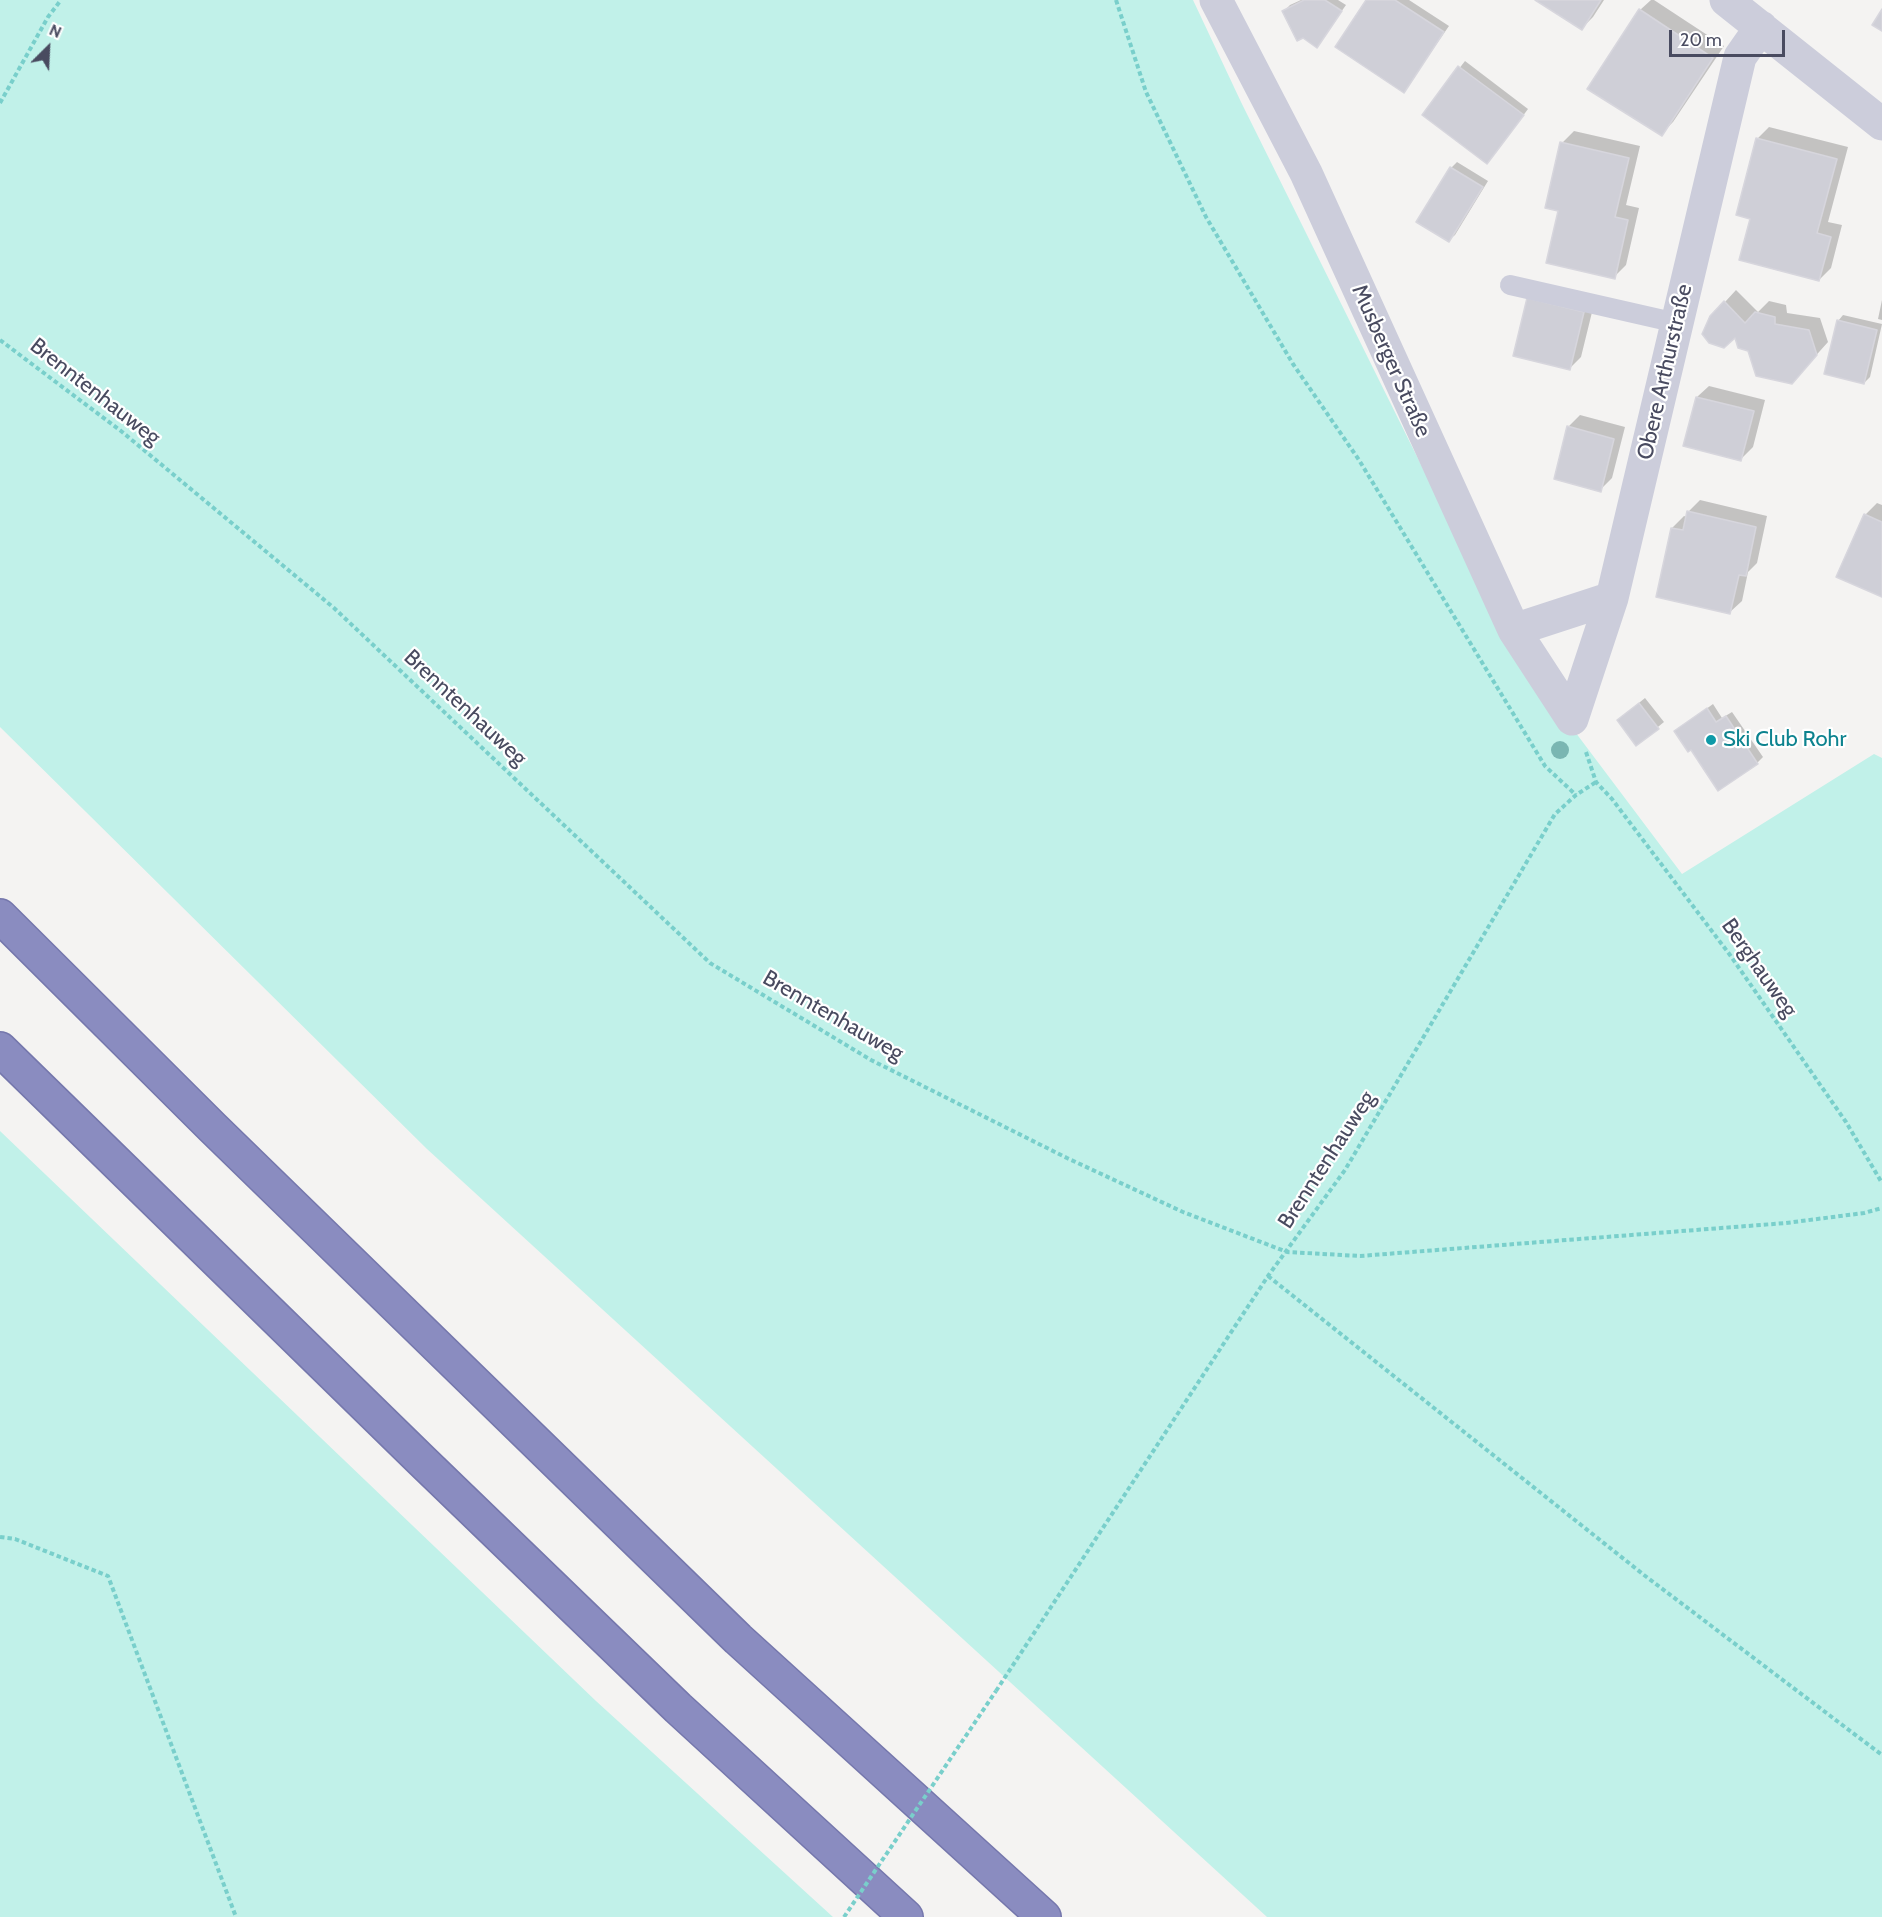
<!DOCTYPE html>
<html>
<head>
<meta charset="utf-8">
<style>
  body { margin:0 }
  #map { position:relative; width:1882px; height:1917px; overflow:hidden; background:#f4f3f2; font-family:Cabin,sans-serif }
  canvas { display:block }
  .north { position:absolute; left:18px; top:18px; width:60px; height:60px; -webkit-text-stroke:4px #fff; paint-order:stroke; rotate:24deg; font-size:16px; font-weight:700; line-height:24px; text-align:center; color:#494b60 }
  .north::after { content:''; display:block; margin:auto; width:21px; height:27px; background:#494b60; clip-path:polygon(50% 0,100% 100%,50% 72%,0 100%) }
  .scale { position:absolute; left:1669px; top:30px; width:116px; height:27px; box-sizing:border-box; border:3px solid #494b60; border-top:0; padding-left:8px; font-size:18px; line-height:21px; white-space:nowrap; color:#494b60; -webkit-text-stroke:4px #fff; paint-order:stroke }
</style>
</head>
<body>
<div id="map">
<canvas width="1882" height="1917"></canvas>
<div class="north">N</div>
<div class="scale">20 m</div>
</div>
<script>
const ctx = document.querySelector('canvas').getContext('2d');
ctx.lineJoin = 'round';
function paint(path, color) {
  ctx.fillStyle = color;
  ctx.fill(path, 'evenodd');
}
function strokePath(path, color, width, dash) {
  ctx.strokeStyle = color;
  ctx.lineWidth = width;
  ctx.lineCap = dash ? 'butt' : 'round';
  ctx.setLineDash(dash || []);
  ctx.stroke(path);
}
function write(font, color, halo, rows, align = 'center') {
  ctx.font = font + ' Cabin,sans-serif';
  ctx.lineWidth = 4.5;
  ctx.setLineDash([]);
  ctx.textBaseline = 'middle';
  ctx.strokeStyle = halo;
  ctx.fillStyle = color;
  for (const [text, x, y, turn = 0] of rows) {
    ctx.save();
    ctx.translate(x, y);
    ctx.rotate((+turn || 0) * Math.PI / 180);
    ctx.textAlign = isNaN(turn) ? turn : align;
    if (halo) ctx.strokeText(text, 0, 0);
    ctx.fillText(text, 0, 0);
    ctx.restore();
  }
}
paint(new Path2D(`
  M0,0H1193L1241,102L1512,648L1682,874L1874,754L1882,758V1917H1267L427,1149L0,727Z
  M0,1131L596,1701L833,1917H0Z`), '#c1f1e9');
paint(new Path2D(`
  M1301,0H1338L1346,5L1317,46L1284,11L1290,5Z
  M1367,0H1409L1449,26L1404,91Z
  M1538,0H1604L1593,17L1582,28Z
  M1651,0H1654L1724,46L1673,122L1661,134L1640,10Z
  M1465,61L1528,109L1493,156L1424,114Z
  M1769,127L1848,147L1828,222L1842,225L1831,268L1819,280L1752,218L1757,139Z
  M1574,131L1640,146L1626,205L1639,208L1626,265L1614,277L1560,210L1562,143Z
  M1457,162L1488,181L1455,235L1449,240L1418,221L1451,168Z
  M1540,287L1595,300L1581,357L1569,369Z
  M1736,290L1758,312L1769,301L1786,305L1787,313L1820,318L1828,342L1803,370L1750,350L1725,302Z
  M1882,300V320L1878,319Z
  M1843,315L1882,324L1870,377L1864,383L1838,321Z
  M1709,386L1765,400L1753,447L1741,459L1697,397Z
  M1580,415L1625,427L1612,478L1600,490L1568,427Z
  M1700,500L1767,516L1757,563L1748,572L1742,601L1730,612L1672,528L1684,516L1687,517L1688,512Z
  M1877,503L1882,505V595L1865,515Z
  M1645,698L1664,722L1637,744L1624,715Z
  M1713,704L1722,718L1732,712L1763,757L1757,763L1691,748L1676,731Z`), '#0003');
const building = new Path2D(`
  M1304,0H1325L1342,11L1317,48L1303,38L1297,41L1282,11Z
  M1366,0H1395L1444,32L1404,93L1335,47Z
  M1535,0H1601L1582,30Z
  M1639,9L1713,58L1662,136L1587,89Z
  M1882,9V31L1872,25Z
  M1458,66L1524,115L1487,164L1422,115Z
  M1756,138L1837,159L1817,233L1831,237L1819,281L1739,260L1750,219L1736,215Z
  M1560,142L1629,158L1615,217L1628,220L1615,279L1546,263L1558,211L1545,208Z
  M1450,167L1483,187L1449,242L1416,222Z
  M1527,298L1584,312L1570,370L1513,356Z
  M1724,301L1745,323L1755,312L1775,317V324L1809,330L1817,355L1792,384L1756,376L1748,351L1738,348L1735,338L1724,348L1709,343L1702,334L1710,316Z
  M1837,320L1877,330L1864,384L1824,374Z
  M1696,397L1754,411L1741,461L1683,446Z
  M1567,426L1614,439L1601,492L1554,479Z
  M1687,511L1756,527L1746,576L1739,575L1730,614L1656,597L1671,528L1683,530Z
  M1864,514L1882,522V597L1836,577Z
  M1639,703L1659,729L1636,746L1617,720Z
  M1707,708L1716,722L1726,716L1758,764L1718,791L1691,750L1688,752L1674,731Z`);
paint(building, '#cfcfd7');
strokePath(building, '#d7d6dd', 1.5);
const highway = new Path2D(`
  M0,916L212,1127L738,1639L1044,1917
  M0,1049L420,1459L678,1708L906,1917`);
strokePath(highway, '#7577ac', 36);
strokePath(new Path2D(`
  M1116,0L1146,92L1206,217L1293,364L1359,460L1545,766L1576,795
  M0,103L48,17L61,0
  M0,340L121,431L334,608L710,963L871,1060L1067,1158L1183,1212L1287,1252L1360,1256L1786,1223L1864,1213L1882,1208
  M1586,752L1596,782L1612,799L1730,955L1846,1122L1882,1183
  M1268,1276L1644,1575L1882,1755
  M0,1537L15,1539L108,1576L236,1917
  M996,1691L1268,1276L1345,1170L1555,814L1576,795L1596,782`), '#79cfcb', 4, [4.5, 3]);
strokePath(new Path2D(`
  M1510,285L1677,323`), '#cccddb', 20);
strokePath(new Path2D(`
  M1216,0L1306,173L1514,630L1572,719
  M1726,0L1882,124
  M1514,630L1612,598
  M1572,719L1612,598L1740,57L1761,27`), '#cccddb', 33);
strokePath(highway, '#8a8cc0', 33);
strokePath(new Path2D(`
  M844,1917L996,1691`), '#79cfcb', 4, [4.5, 3]);
ctx.fillStyle = '#7ab6b2';
for (const [x, y] of [
  [1560,750]
]) {
  ctx.beginPath();
  ctx.arc(x, y, 9, 0, 2 * Math.PI);
  ctx.fill();
}
for (const [x, y, r, color] of [
  [1711,740,6,"#0f9aa8"]
]) {
  const dot = new Path2D();
  dot.arc(x, y, r, 0, 2 * Math.PI);
  ctx.fillStyle = color;
  ctx.fill(dot);
  strokePath(dot, '#fff', 2);
}
write('22px', '#494b60', '#fff', [
  ["Musberger Straße",1391,361,66],
  ["Obere Arthurstraße",1665,372,-77],
  ["Brenntenhauweg",95,392,38],
  ["Brenntenhauweg",465,708,43],
  ["Berghauweg",1759,968,55],
  ["Brenntenhauweg",833,1016,30],
  ["Brenntenhauweg",1327,1160,-57]
]);
write('22px', '#0d838f', '#fff', [
  ["Ski Club Rohr",1723,740]
], 'left');
</script>
</body>
</html>
